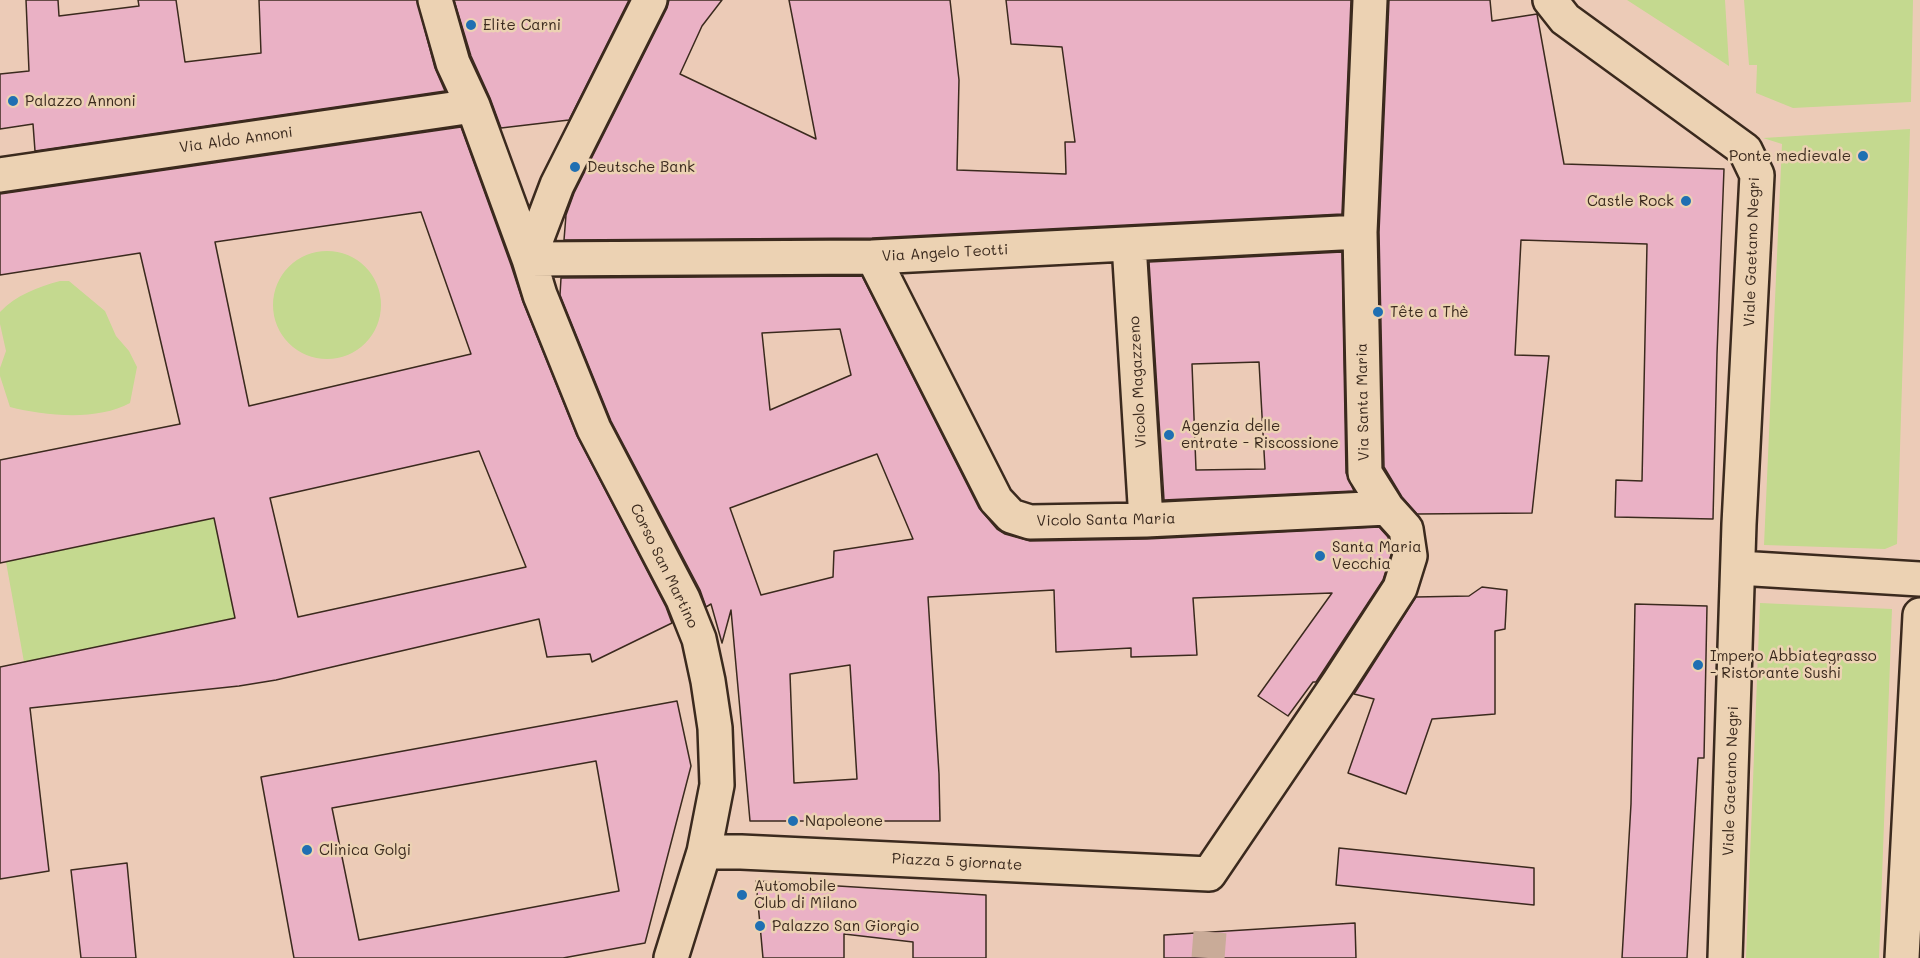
<!DOCTYPE html>
<html>
<head>
<meta charset="utf-8">
<style>
  body { margin:0 }
  canvas { display:block; background:#eccbb7 }
</style>
</head>
<body>
<canvas width="1920" height="958"></canvas>
<script>
const ctx = document.querySelector('canvas').getContext('2d');
ctx.lineJoin = 'round';
function paint(path, color) {
  ctx.fillStyle = color;
  ctx.fill(path, 'evenodd');
}
function strokePath(path, color, width, dash) {
  ctx.strokeStyle = color;
  ctx.lineWidth = width;
  ctx.lineCap = dash ? 'butt' : 'round';
  ctx.setLineDash(dash || []);
  ctx.stroke(path);
}
function write(font, color, halo, rows, align = 'center') {
  ctx.font = font + ' Mali,sans-serif';
  ctx.lineWidth = 5;
  ctx.setLineDash([]);
  ctx.textBaseline = 'middle';
  ctx.strokeStyle = halo;
  ctx.fillStyle = color;
  for (const [text, x, y, turn = 0] of rows) {
    ctx.save();
    ctx.translate(x, y);
    ctx.rotate((+turn || 0) * Math.PI / 180);
    ctx.textAlign = isNaN(turn) ? turn : align;
    if (halo) ctx.strokeText(text, 0, 0);
    ctx.fillText(text, 0, 0);
    ctx.restore();
  }
}
paint(new Path2D(`
  M1627,0H1725L1729,66Z
  M1744,0H1913L1911,102L1793,108L1756,93L1757,65H1749Z
  M1910,129L1897,544L1885,549L1764,545L1782,144L1763,138Z
  M273 305a54 54 0 1 1 108 0a54 54 0 1 1-108 0Z
  M60,281H69L105,311L116,336L129,351L137,367L130,403C98,421 45,416 10,407L0,376V368L6,351L0,324V312C16,295 38,287 60,281Z
  M214,518L235,618L24,662L6,562Z
  M1760,603L1892,609L1879,958H1746Z`), '#c4d98f');
const building = new Path2D(`
  M26,0H58L59,16L139,6L138,0H176L185,62L261,53L259,0H417L435,68L445,91L35,151L33,124L0,129V74L29,71Z
  M454,0H629L569,120L501,128L490,98L471,56Z
  M669,0H722L702,26L680,74L816,139L789,0H950L959,80L957,170L1066,174L1065,142H1075L1062,47L1011,44L1006,0H1351L1342,214L872,238L564,240L566,215L574,193L667,8Z
  M1389,0H1490L1492,21L1537,14L1564,164L1724,169L1717,354L1713,519L1615,517L1616,480L1642,481L1647,244L1521,240L1515,355L1549,356L1532,513L1417,514L1402,497L1384,467L1379,232Z
  M461,127L511,265L523,302L577,436L666,607L672,623L592,662L590,654L547,657L539,619L276,680L239,686L30,708L49,871L0,879V667L235,618L214,518L0,563V460L180,424L140,253L0,275V194ZM421,212L471,354L249,406L215,242ZM479,451L526,567L298,617L270,498Z
  M1342,252L1346,473L1354,491L1164,500L1149,262ZM1259,362L1265,469L1196,470L1192,364Z
  M862,276L979,508L997,529L1005,534L1030,541L1147,539L1379,527L1388,537L1391,555L1383,580L1316,682H1313L1288,716L1258,696L1332,593L1193,598L1197,655L1131,657V648L1056,652L1054,590L928,597L939,774L940,821H750L731,610L722,643L711,604L706,607L700,590L611,421L560,295L561,278ZM840,329L851,375L770,410L762,333ZM877,454L913,539L834,551L833,577L761,595L730,508ZM850,665L857,779L794,783L790,674Z
  M1482,587L1507,590L1505,629L1495,631V714L1432,719L1406,794L1348,773L1374,699L1354,694L1416,597L1469,596Z
  M1635,604L1707,606L1704,758H1698L1687,958H1622L1631,804Z
  M677,701L691,766L645,943L563,958H294L261,777ZM596,761L619,891L359,940L332,808Z
  M1339,848L1534,868V905L1336,885Z
  M127,863L136,958H81L71,870Z
  M756,881L986,895V958H913V942L844,934V958H763Z
  M1355,923L1356,958H1164V935Z`);
paint(building, '#eab1c5');
strokePath(building, '#3b2a1e', 1.5);
strokePath(new Path2D(`
  M1208,958L1210,932`), '#c9ab98', 33, [33, 16]);
const minor = new Path2D(`
  M435,0L453,63L473,106L529,259L540,295L594,429L683,599L699,639L708,681L715,728L717,785L704,852L671,958
  M1550,0L1565,19L1745,150L1757,175L1739,524L1725,958
  M0,175L473,106
  M1129,244L1146,520
  M873,257L996,500L1011,516L1030,522L1146,520L1387,508
  M529,259L873,257L1360,232
  M529,259L557,185L650,0
  M1738,568L1920,579
  M704,852H741L1209,874L1339,682L1400,588L1410,556L1406,529L1387,508L1365,473L1360,232L1370,0
  M1902,958L1920,615`);
strokePath(minor, '#3b2a1e', 38);
strokePath(minor, '#ecd2b3', 33);
for (const [x, y, r, color] of [
  [471,25,6,"#1f6fb2"],
  [13,101,6,"#1f6fb2"],
  [1863,156,6,"#1f6fb2"],
  [575,167,6,"#1f6fb2"],
  [1686,201,6,"#1f6fb2"],
  [1378,312,6,"#1f6fb2"],
  [1169,435,6,"#1f6fb2"],
  [1320,556,6,"#1f6fb2"],
  [1698,665,6,"#1f6fb2"],
  [793,821,6,"#1f6fb2"],
  [307,850,6,"#1f6fb2"],
  [742,895,6,"#1f6fb2"],
  [760,926,6,"#1f6fb2"]
]) {
  const dot = new Path2D();
  dot.arc(x, y, r, 0, 2 * Math.PI);
  ctx.fillStyle = color;
  ctx.fill(dot);
  strokePath(dot, '#ecd2b3', 2);
}
write('15px', '#3b2a1e', '#ecd2b3', [
  ["Elite Carni",483,25],
  ["Palazzo Annoni",25,101],
  ["Ponte medievale",1851,156,"right"],
  ["Deutsche Bank",587,167],
  ["Castle Rock",1674,201,"right"],
  ["Tête a Thè",1390,312],
  ["Agenzia delle",1181,426],
  ["entrate - Riscossione",1181,443],
  ["Santa Maria",1332,547],
  ["Vecchia",1332,564],
  ["Impero Abbiategrasso",1710,656],
  ["- Ristorante Sushi",1710,673],
  ["Napoleone",805,821],
  ["Clinica Golgi",319,850],
  ["Automobile",754,886],
  ["Club di Milano",754,903],
  ["Palazzo San Giorgio",772,926]
], 'left');
write('15px', '#3b2a1e', '#ecd2b3', [
  ["Via Aldo Annoni",236,140,-8],
  ["Viale Gaetano Negri",1752,252,-88],
  ["Via Angelo Teotti",945,253,-3],
  ["Vicolo Magazzeno",1138,382,-93],
  ["Via Santa Maria",1363,402,-91],
  ["Vicolo Santa Maria",1106,520,-1],
  ["Corso San Martino",664,566,64],
  ["Viale Gaetano Negri",1731,781,-88],
  ["Piazza 5 giornate",957,862,3]
]);
</script>
</body>
</html>
